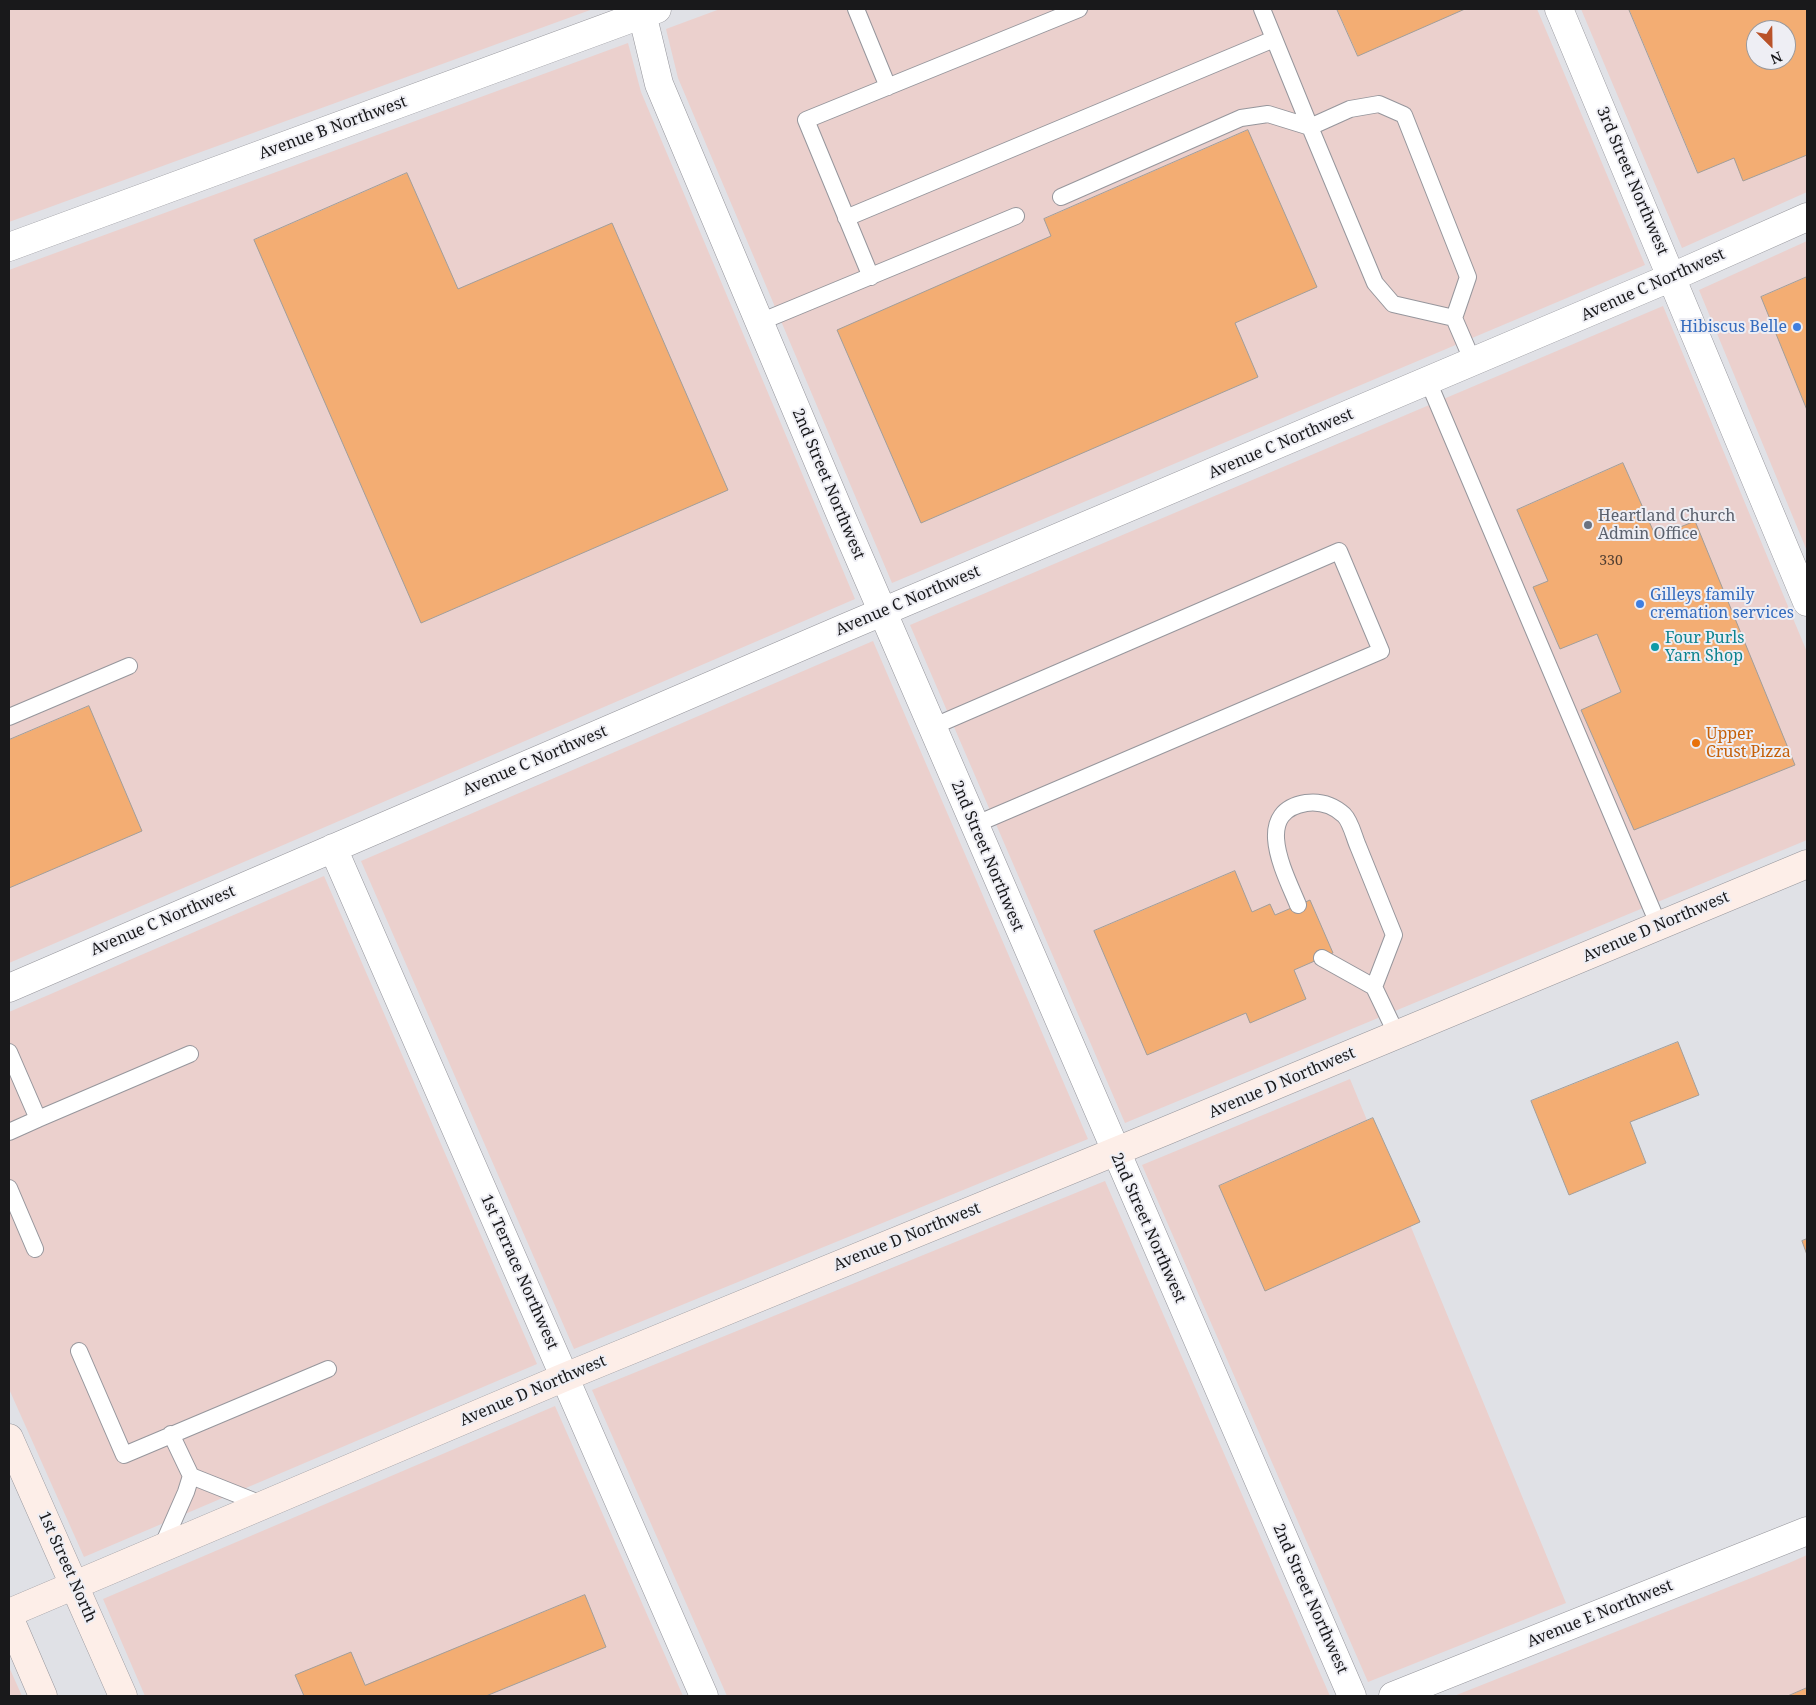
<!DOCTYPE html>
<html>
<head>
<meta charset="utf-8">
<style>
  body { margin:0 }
  #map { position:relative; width:1816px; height:1705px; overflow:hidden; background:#e0e1e6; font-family:"Noto Serif",serif }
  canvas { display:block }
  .frame { position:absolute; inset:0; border:10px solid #19191b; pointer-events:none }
  .north { position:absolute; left:1746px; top:20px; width:50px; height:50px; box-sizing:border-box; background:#eeeef4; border:1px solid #99999d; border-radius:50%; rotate:157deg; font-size:14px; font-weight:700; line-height:20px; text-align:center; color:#19191b }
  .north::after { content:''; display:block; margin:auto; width:18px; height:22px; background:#b95229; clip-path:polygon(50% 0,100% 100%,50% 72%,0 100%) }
</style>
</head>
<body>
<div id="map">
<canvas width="1816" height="1705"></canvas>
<div class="frame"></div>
<div class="north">N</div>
</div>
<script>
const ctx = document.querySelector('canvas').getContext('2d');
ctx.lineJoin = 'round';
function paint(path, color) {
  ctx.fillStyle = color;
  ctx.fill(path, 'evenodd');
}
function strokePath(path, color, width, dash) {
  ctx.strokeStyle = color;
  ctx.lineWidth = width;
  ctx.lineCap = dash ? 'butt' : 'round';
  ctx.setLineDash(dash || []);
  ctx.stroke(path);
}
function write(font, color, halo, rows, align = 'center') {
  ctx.font = font + ' "Noto Serif",serif';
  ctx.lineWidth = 4;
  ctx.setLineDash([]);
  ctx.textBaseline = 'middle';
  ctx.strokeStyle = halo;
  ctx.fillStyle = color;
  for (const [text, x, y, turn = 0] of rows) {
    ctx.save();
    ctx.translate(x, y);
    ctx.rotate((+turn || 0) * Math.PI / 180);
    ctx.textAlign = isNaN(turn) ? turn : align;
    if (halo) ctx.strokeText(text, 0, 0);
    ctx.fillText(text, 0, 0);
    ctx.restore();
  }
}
paint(new Path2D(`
  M9,9H593L9,222Z
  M720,9H1537L1645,265L892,583L678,78L666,29Z
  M1581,9H1807V192L1682,248ZM1756,30H1786V60H1756Z
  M628,43L641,92L855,599L9,963V270Z
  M1807,241V551L1699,290Z
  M1663,306L1807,652V840L1125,1123L910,625Z
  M873,641L1088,1139L574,1349L361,861Z
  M324,876L537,1364L84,1557L9,1389V1012Z
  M1350,1079L1566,1603L1368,1682L1142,1165Z
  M1105,1181L1330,1696H727L592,1390Z
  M555,1406L683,1696H145L103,1599Z
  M1807,1555V1696H1454L1789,1563Z
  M9,1667L22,1696H9Z`), '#ebd0cd');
const building = new Path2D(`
  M1337,9H1465L1358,56Z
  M1629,9H1807V155L1743,181L1734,158L1698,173ZM1756,30H1786V60H1756Z
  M1248,130L1317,287L1235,323L1258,377L921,523L837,330L1051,236L1044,219Z
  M407,173L458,289L612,223L728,490L421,623L254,240Z
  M1807,277V410L1761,297Z
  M1623,463L1656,537L1695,521L1795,765L1634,830L1581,710L1621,692L1597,634L1560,649L1533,587L1548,581L1517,510Z
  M89,706L142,831L9,888V740Z
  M1235,871L1252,912L1270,904L1275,915L1310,900L1333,953L1294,970L1306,999L1250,1023L1246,1013L1147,1055L1094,931Z
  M1678,1042L1699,1095L1630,1122L1646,1163L1569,1195L1531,1101Z
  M1373,1118L1420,1222L1265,1291L1219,1186Z
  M1807,1239V1255L1802,1241Z
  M585,1595L606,1647L486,1696H304L295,1675L351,1652L365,1685Z
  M1807,1688V1696H1788Z`);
paint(building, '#f3ad73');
strokePath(building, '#a29e9a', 1);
const lane = new Path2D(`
  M856,9L888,87
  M1262,9L1310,127
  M1061,197L1241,118L1268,114L1310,127
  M846,218L1274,39
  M871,277L806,120L1079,9
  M1454,318L1393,304L1375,283L1310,127L1350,109L1379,104L1404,115L1468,277L1454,318L1473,362
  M760,322L1016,216
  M1428,381L1659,926
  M9,717L129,666
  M932,727L1339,551L1381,651L974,825
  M1298,905C1286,875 1251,812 1306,803C1321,801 1333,805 1344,815C1351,822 1354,837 1358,846C1370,876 1382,905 1394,935L1374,987L1397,1035
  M1322,958L1374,987
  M9,1052L38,1119L190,1054
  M9,1132L38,1119
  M9,1188L35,1249
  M79,1351L124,1455L328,1369
  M191,1476L264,1505
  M161,1549L186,1492L191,1476L171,1434`);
const street = new Path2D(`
  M641,9L659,84L842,518L1352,1696
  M1559,9L1807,602
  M9,247L657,9
  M333,848L704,1696
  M9,988L842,629L1672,277L1807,217
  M1393,1696L1807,1531`);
const secondary = new Path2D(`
  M9,1438L123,1696
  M9,1613L565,1377L1163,1132L1807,864
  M9,1617L43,1696`);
strokePath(lane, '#96969c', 18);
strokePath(street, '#96969c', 29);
strokePath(secondary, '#96969c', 29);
strokePath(lane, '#fff', 16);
strokePath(street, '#fff', 28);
strokePath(secondary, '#fdeee8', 28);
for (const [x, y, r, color] of [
  [1797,327,5,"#3f7fe0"],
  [1588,525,5,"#6b7280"],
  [1640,604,5,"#3f7fe0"],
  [1655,647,5,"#0f9aa8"],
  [1696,743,5,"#e8710a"]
]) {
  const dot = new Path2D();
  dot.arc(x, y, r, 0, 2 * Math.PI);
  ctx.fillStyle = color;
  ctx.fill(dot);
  strokePath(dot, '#eeeef4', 2);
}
write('14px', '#503e31', null, [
  ["330",1611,561]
]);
write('16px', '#19191b', '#eeeef4', [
  ["Avenue B Northwest",333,128,-20],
  ["3rd Street Northwest",1632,181,67],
  ["Avenue C Northwest",1653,285,-24],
  ["Avenue C Northwest",1281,444,-23],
  ["2nd Street Northwest",828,484,67],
  ["Avenue C Northwest",908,601,-23],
  ["Avenue C Northwest",535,761,-23],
  ["2nd Street Northwest",987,856,67],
  ["Avenue C Northwest",163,921,-23],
  ["Avenue D Northwest",1656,927,-23],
  ["Avenue D Northwest",1282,1083,-23],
  ["2nd Street Northwest",1148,1228,66],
  ["Avenue D Northwest",907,1237,-22],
  ["1st Terrace Northwest",519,1272,66],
  ["Avenue D Northwest",533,1391,-23],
  ["1st Street North",67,1567,66],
  ["2nd Street Northwest",1310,1599,66],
  ["Avenue E Northwest",1600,1614,-22]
]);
write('16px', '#366cbe', '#eeeef4', [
  ["Hibiscus Belle",1787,327],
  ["Gilleys family",1650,595,"left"],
  ["cremation services",1650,613,"left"]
], 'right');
write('16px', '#5b616d', '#eeeef4', [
  ["Heartland Church",1598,516],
  ["Admin Office",1598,534]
], 'left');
write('16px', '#0d838f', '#eeeef4', [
  ["Four Purls",1665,638],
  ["Yarn Shop",1665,656]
], 'left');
write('16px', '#c56008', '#eeeef4', [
  ["Upper",1706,734],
  ["Crust Pizza",1706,752]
], 'left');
</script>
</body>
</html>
